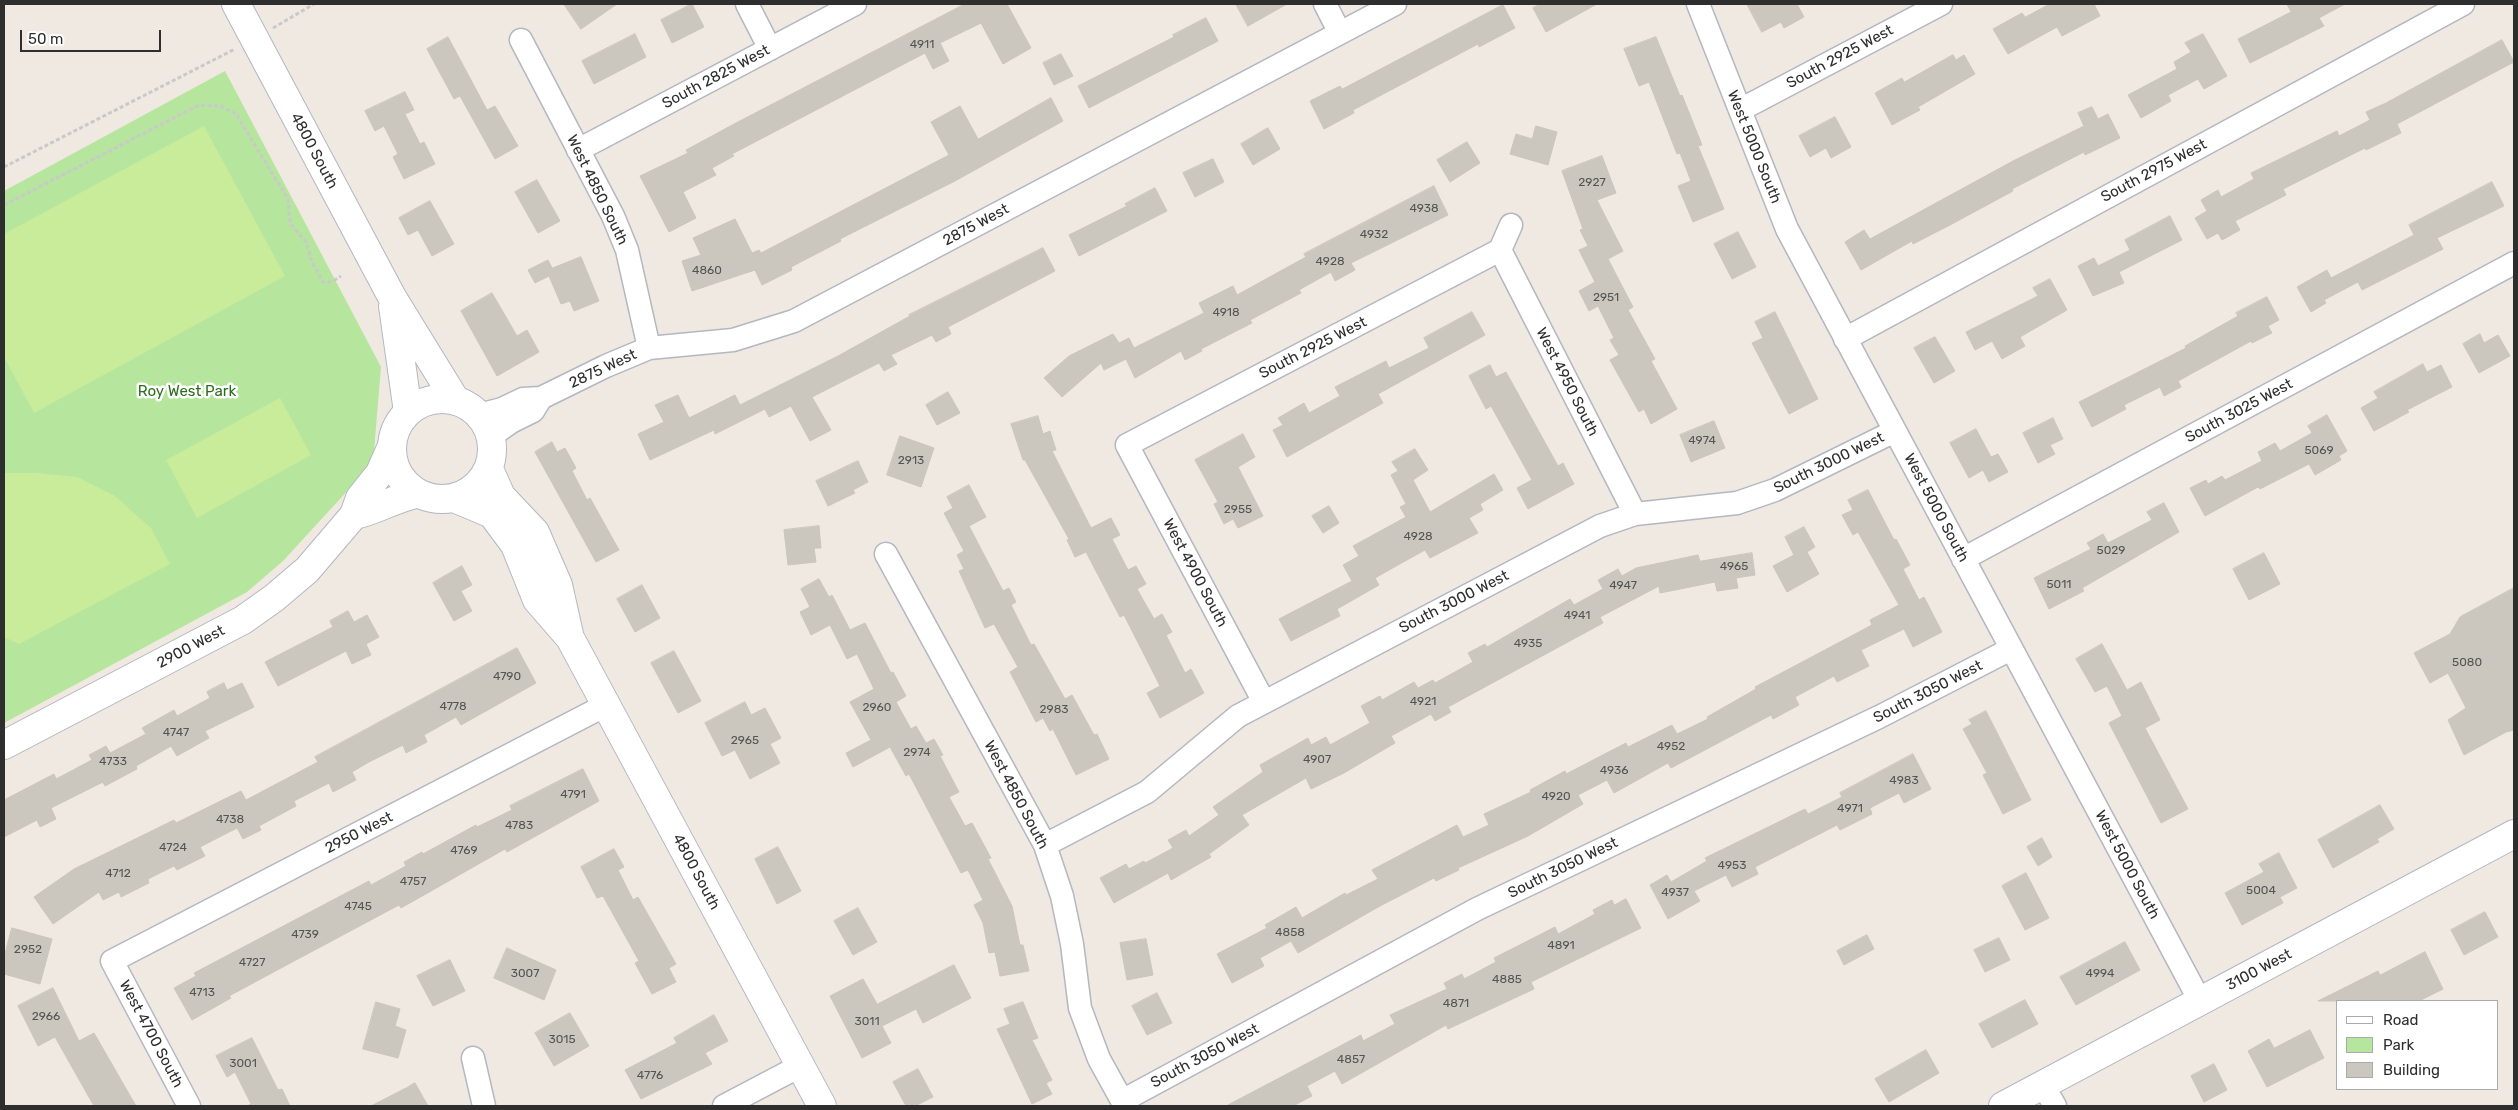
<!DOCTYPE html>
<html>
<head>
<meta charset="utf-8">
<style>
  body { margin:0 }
  #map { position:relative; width:2518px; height:1110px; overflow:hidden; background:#efe9e1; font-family:Rubik,sans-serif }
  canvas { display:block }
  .frame { position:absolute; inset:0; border:5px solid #2e2e2e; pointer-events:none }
  .legend { position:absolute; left:2336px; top:1000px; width:162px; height:90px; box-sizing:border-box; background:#fff; border:1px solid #ababab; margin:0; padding:6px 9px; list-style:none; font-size:15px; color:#2e2e2e }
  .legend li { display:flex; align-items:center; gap:10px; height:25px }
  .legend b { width:25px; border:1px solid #ababab }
  .scale { position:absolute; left:20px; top:30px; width:141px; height:22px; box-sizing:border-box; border:2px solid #2e2e2e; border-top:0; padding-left:6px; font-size:15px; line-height:18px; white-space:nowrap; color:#2e2e2e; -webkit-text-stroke:4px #fff; paint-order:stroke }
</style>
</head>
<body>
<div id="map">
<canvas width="2518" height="1110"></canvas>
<div class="frame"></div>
<ul class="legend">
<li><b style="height:6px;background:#fff"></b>Road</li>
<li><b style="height:14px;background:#b6e59e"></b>Park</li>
<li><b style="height:14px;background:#cbc7bf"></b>Building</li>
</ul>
<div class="scale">50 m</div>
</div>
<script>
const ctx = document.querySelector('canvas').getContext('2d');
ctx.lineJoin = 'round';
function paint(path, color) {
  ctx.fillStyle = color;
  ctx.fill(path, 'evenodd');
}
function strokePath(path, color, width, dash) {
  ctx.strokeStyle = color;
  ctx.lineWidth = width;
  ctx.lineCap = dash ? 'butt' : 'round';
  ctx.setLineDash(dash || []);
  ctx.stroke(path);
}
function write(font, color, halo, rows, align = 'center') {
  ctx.font = font + ' Rubik,sans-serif';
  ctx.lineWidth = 5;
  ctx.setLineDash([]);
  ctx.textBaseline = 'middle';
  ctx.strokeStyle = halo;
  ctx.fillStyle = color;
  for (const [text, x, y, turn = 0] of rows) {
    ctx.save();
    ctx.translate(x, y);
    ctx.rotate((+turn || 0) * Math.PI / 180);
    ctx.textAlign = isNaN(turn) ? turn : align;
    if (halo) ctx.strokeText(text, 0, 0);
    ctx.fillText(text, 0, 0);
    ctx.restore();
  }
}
paint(new Path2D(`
  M225,71L381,367L373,463L283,561L247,592L4,723V191Z`), '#b6e59e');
paint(new Path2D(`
  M204,126L285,276L34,413L4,357V234Z
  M280,398L311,455L197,518L166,460Z
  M4,473H37L77,477L115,496L151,528L170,564L19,644L4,637Z`), '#c9ec9a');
const building = new Path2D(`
  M564,4H617L581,29Z
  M692,4L704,27L672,43L661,20Z
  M965,4H1007L1031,48L1003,64L981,23L940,43L949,61L933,69L925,53L732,154L734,156L712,168L716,175L683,192L696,218L669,232L640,176L688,153L686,150L736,123Z
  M1236,4H1287L1248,26Z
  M1541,4H1597L1546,32L1533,8Z
  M1747,4H1797L1804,17L1784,28L1781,22L1762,32Z
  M2050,4H2094L2100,16L2062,36L2057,27L2008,54L1993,29L2022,13L2025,17Z
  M2287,4H2345L2319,18L2324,26L2250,63L2238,39L2291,12Z
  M1503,5L1515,28L1479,47L1478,44L1353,110L1354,113L1324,129L1310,101L1340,86L1342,89Z
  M1206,18L1218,41L1089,108L1078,86L1174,37L1173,35Z
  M635,34L646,57L594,84L582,61Z
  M2203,34L2227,76L2204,89L2198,79L2168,95L2171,101L2141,118L2128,95L2177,69L2174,62L2191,52L2185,43Z
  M448,37L487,110L495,106L518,146L495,159L460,96L454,99L427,49Z
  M1656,37L1680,96L1682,95L1702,145L1698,146L1724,209L1693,222L1678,186L1691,181L1680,153L1677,154L1649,82L1639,86L1624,49Z
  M2502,40L2514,62L2397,124L2401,133L2366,150L2365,148L2283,189L2286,195L2235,221L2240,230L2222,240L2218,233L2207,239L2195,218L2207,211L2201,200L2218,190L2221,197L2254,179L2251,173L2337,131L2339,136L2370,120L2366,112L2386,103Z
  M1061,54L1073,76L1054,85L1043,63Z
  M1953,55L1956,60L1964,55L1975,74L1918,107L1920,110L1892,125L1875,93L1902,78L1904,82Z
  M405,92L414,110L405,114L420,144L424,142L435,164L404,179L393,157L398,154L384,126L375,131L365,111Z
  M1051,98L1063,121L955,181L840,239L841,241L791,267L792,270L762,285L755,270L692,291L682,261L701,255L693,238L735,219L752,253L759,250L761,253L949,155L931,122L960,106L978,139Z
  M2092,107L2098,119L2108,114L2120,138L2085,155L2084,152L2012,189L2013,191L1950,225L1913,244L1912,241L1861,270L1845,242L1864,230L1870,239L2013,161L2084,126L2078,113Z
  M1835,117L1851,147L1831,158L1826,148L1810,157L1799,136Z
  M1536,126L1557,132L1548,165L1510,154L1516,134L1532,139Z
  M1268,128L1280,149L1253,165L1241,144Z
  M1467,142L1480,163L1450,182L1437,160Z
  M1602,156L1616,193L1597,200L1623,251L1608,259L1633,307L1628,310L1655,359L1651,361L1677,409L1651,424L1644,409L1639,412L1610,360L1619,355L1610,340L1614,338L1598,306L1589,311L1579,291L1595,282L1579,250L1588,246L1580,230L1583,229L1562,171Z
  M1213,159L1224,182L1195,197L1183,173Z
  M537,180L560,221L538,233L515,192Z
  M2492,182L2504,206L2437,238L2443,249L2362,290L2358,282L2324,300L2326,303L2311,312L2297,287L2327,270L2331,278L2414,235L2409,225Z
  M1434,186L1448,215L1351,263L1355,270L1335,281L1331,272L1299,290L1301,293L1250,320L1252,323L1201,349L1202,351L1185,360L1181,351L1135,378L1126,359L1104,370L1101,363L1062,397L1044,378L1069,356L1113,334L1119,343L1129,338L1134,348L1204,313L1199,303L1233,286L1237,295L1306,257L1304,254Z
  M1155,188L1167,211L1079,256L1069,235L1127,206L1125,204Z
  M430,201L454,244L432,256L418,230L408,235L399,218Z
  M2170,216L2182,240L2119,272L2124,283L2093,296L2078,266L2094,258L2098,266L2130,250L2125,240Z
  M1738,232L1756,267L1732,279L1714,244Z
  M1043,248L1055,271L948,327L951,334L936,342L932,335L891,355L897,364L884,371L879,363L812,397L831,430L810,441L791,406L769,417L765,409L715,434L714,430L650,460L638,434L664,422L655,405L678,395L689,418L735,395L740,405L838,356L910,316L909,315Z
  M581,257L599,301L574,311L570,301L561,304L549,276L535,283L528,270L548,260L552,268Z
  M2050,279L2067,310L2020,337L2025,346L2002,359L1992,341L1975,350L1966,332L2038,296L2033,288Z
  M492,293L517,336L527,330L539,352L497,376L461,311Z
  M2267,297L2279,320L2268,326L2272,333L2252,343L2251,341L2178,381L2181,387L2164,396L2160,387L2124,405L2126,409L2092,427L2079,402L2186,348L2185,346L2238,316L2236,313Z
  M1472,312L1485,335L1378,394L1383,403L1287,457L1273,430L1283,425L1278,418L1304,403L1309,413L1340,396L1335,387L1386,361L1389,368L1429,348L1424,338Z
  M1775,312L1818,399L1789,414L1752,343L1763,338L1755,322Z
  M2480,334L2484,343L2498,335L2510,356L2479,373L2463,344Z
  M1935,337L1955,371L1934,383L1914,348Z
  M2423,364L2427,372L2441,365L2452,387L2407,410L2409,412L2374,431L2361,408L2378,398L2374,392Z
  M1490,365L1496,377L1506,372L1558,466L1563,463L1574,484L1528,509L1517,488L1532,480L1491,406L1486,409L1469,376Z
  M948,392L960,413L937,425L926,405Z
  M2327,415L2347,451L2339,456L2341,460L2315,475L2309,464L2260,489L2258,487L2205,516L2190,488L2206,480L2208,484L2222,476L2225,480L2262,461L2258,452L2275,443L2280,451L2312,433L2308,426Z
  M1038,416L1043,434L1050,431L1056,450L1052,451L1091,528L1111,518L1120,535L1112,539L1128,570L1136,566L1146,584L1137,589L1154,619L1162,614L1172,632L1166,635L1185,673L1191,669L1204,693L1160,718L1147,693L1160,686L1124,615L1120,617L1086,552L1075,557L1067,540L1069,539L1025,460H1023L1011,424Z
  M2053,418L2063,439L2050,445L2055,454L2038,463L2023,433Z
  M1714,421L1725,448L1691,462L1680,435Z
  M1976,429L1991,457L1998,454L2008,472L1989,482L1983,470L1969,478L1950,443Z
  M1243,434L1255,457L1238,467L1263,516L1238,528L1233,519L1224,524L1214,504L1218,502L1195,460Z
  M900,436L934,448L921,487L887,475Z
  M552,442L557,452L565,448L576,468L572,471L587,500L590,498L619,550L596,562L535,452Z
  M1415,449L1428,470L1413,480L1430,512L1494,474L1503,490L1480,504L1483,510L1469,518L1478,533L1430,558L1425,550L1389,570L1375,578L1379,585L1337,609L1340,616L1291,641L1279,619L1352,581L1343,565L1359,556L1353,546L1406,517L1400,507L1406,504L1391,475L1398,471L1392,462Z
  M858,461L868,482L853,490L855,493L828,506L816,481Z
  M969,485L986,517L969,526L1003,591L1009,588L1016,602L1011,605L1031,645L1034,644L1065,699L1072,695L1094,735L1097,734L1109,759L1076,775L1053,729L1050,731L1043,718L1036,722L1010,672L1018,667L994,624L985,628L959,571L964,569L957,555L964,551L944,513L953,508L947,497Z
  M1868,490L1894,540L1896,539L1910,565L1903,569L1919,600L1924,597L1942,632L1913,647L1904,629L1861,650L1869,666L1837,682L1834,676L1795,697L1799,705L1773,719L1771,715L1671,768L1668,763L1614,793L1607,780L1578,795L1583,804L1528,836L1458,868L1459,870L1436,881L1434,878L1380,906L1298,953L1291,941L1260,958L1264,966L1232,983L1217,954L1267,928L1265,925L1296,907L1302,918L1345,893L1346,895L1378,879L1372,870L1457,825L1463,837L1489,825L1484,814L1531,792L1530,790L1565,771L1566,774L1626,743L1628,747L1672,725L1677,734L1708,719L1707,717L1756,689L1755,687L1872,625L1870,620L1899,605L1858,532L1853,535L1842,515L1853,510L1848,500Z
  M2164,503L2179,532L2082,588L2084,591L2049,609L2034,578L2091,549L2087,543L2103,534L2108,543L2152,520L2147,512Z
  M1329,506L1339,523L1323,533L1312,516Z
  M819,526L821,548H814L816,562L788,565L784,530Z
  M1804,527L1815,547L1807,552L1819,574L1787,592L1773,566L1794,555L1785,537Z
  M1752,553L1755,575L1736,578L1738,588L1717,591L1715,582L1660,593L1659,586L1600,617L1603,623L1448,707L1451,712L1435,721L1431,714L1391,736L1395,743L1344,773L1311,789L1306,778L1242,815L1249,825L1209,854L1211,857L1171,880L1168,873L1114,903L1100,878L1126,864L1129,869L1144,861L1145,863L1173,848L1168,840L1186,830L1189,836L1219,815L1213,807L1263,772L1260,765L1308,738L1311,745L1326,737L1330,745L1370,723L1361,706L1380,696L1382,700L1414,682L1418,688L1433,680L1435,683L1473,662L1468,653L1485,644L1487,647L1570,599L1574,605L1603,589L1598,580L1618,569L1622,576L1636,568L1698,555L1700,561Z
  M2264,553L2280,584L2249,600L2233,569Z
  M462,566L472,585L461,591L472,611L454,621L433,583Z
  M819,579L829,597L832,595L850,630L865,623L891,673L893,672L906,696L896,702L911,729L916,726L926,743L934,739L943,755L940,756L959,792L949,797L965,826L972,823L991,858L988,859L1012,906L1020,945H1023L1029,971L1000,976L995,952L989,953L983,923L974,905L983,900L968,870L961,873L909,774L906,776L890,747L853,767L846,753L871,740L850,702L874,689L857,654L847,659L830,625L811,635L800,612L810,607L801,589Z
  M642,585L660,618L635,632L617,599Z
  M2514,588V730L2506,732L2464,755L2448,720L2466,708L2448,673L2430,683L2414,653L2450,634L2460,617Z
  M348,611L354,622L367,615L379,637L366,644L371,655L352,664L346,651L278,686L265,662L333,627L330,621Z
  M2102,644L2127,690L2141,682L2160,720L2145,728L2188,809L2161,823L2109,723L2122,716L2107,686L2095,692L2076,659Z
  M517,648L536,683L461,725L456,717L424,735L427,742L406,753L403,745L369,762L352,772L356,780L333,792L329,783L294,801L296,806L259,826L261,830L243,839L237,828L200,847L205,856L177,870L174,866L148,879L149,883L121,897L119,892L103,900L99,892L53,924L34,897L74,869L174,820L176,823L241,791L246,800L318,762L315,757Z
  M674,651L701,701L678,713L651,663Z
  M224,683L227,690L242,683L254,707L205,731L209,738L177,756L171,746L136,766L137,769L105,786L103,782L51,808L56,819L40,827L37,820L4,837V800L54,774L56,779L92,760L89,755L106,746L110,753L146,734L142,728L174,710L177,716L210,698L207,692Z
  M745,702L751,715L765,708L781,738L770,744L780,763L750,779L735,750L722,756L705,723Z
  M1986,711L2031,800L2003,814L1983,775L1987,773L1963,729L1972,724L1969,720Z
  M1913,754L1931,789L1904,803L1899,793L1870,808L1872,814L1840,830L1837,825L1755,867L1758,874L1732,887L1726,875L1694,891L1700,901L1668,919L1650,885L1667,875L1671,882L1707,861L1705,858L1805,809L1808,814L1842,797L1840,793Z
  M583,769L599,801L507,852L505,849L401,908L399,905L281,968L229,996L231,998L192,1020L174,988L196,976L194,973L369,881L371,885L406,866L404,862L422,852L423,854L476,825L477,827L512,810L510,806Z
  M2380,805L2394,829L2377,839L2379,842L2333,868L2318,840Z
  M2042,838L2052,857L2038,866L2027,847Z
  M778,847L801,891L777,904L755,859Z
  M614,849L624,867L618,870L633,900L638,897L676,964L669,968L676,982L652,994L635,963L639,961L603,896L597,898L581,867Z
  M2279,853L2297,888L2280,897L2283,903L2242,925L2225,893L2264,872L2259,864Z
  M2026,873L2049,918L2025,930L2002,886Z
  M1626,899L1641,928L1531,982L1534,989L1448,1029L1446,1025L1342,1084L1335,1071L1307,1086L1312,1096L1293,1106H1226L1361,1035L1363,1041L1395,1024L1390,1015L1447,989L1444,983L1462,974L1464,979L1496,962L1494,958L1555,927L1558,934L1595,914L1593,910L1612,900L1614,905Z
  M858,908L877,942L853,955L834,921Z
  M2485,912L2498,937L2464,955L2451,930Z
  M12,928L52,939L40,984L4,974V958Z
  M1867,935L1874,949L1844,965L1837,951Z
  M1999,938L2010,960L1985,972L1974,950Z
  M1146,939L1153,975L1127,980L1120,943Z
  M2125,942L2140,970L2076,1005L2060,977Z
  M507,948L556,970L544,1000L494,978Z
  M2425,952L2443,989L2419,1001H2318L2378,971L2380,975Z
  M450,960L465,991L433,1006L417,976Z
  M954,965L971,998L923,1023L916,1009L882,1026L891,1043L862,1058L830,996L863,979L877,1004Z
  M53,988L79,1041L94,1033L136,1106H94L55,1037L38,1046L18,1006Z
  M1157,993L1172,1023L1147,1035L1132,1006Z
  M2025,1000L2038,1024L1992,1048L1979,1024Z
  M376,1002L400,1009L395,1026L406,1030L398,1058L363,1049Z
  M1023,1002L1038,1038L1032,1040L1052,1080L1046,1083L1052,1094L1032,1104L997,1029L1010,1024L1004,1009Z
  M570,1013L589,1046L554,1066L535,1033Z
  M714,1015L728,1041L705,1053L712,1064L641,1099L625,1070L677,1043L674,1038Z
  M2310,1030L2324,1058L2267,1087L2248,1051L2269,1039L2274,1048Z
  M252,1038L278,1090L282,1089L290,1106H247L251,1104L235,1072L227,1077L216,1056Z
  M1926,1050L1939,1073L1889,1102L1875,1079Z
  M2214,1064L2227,1090L2204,1102L2191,1076Z
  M918,1069L933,1097L915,1106H906L893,1082Z
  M415,1083L428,1106H371L406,1088Z`);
paint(building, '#cbc7bf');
strokePath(building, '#cbc5ba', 1);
const minor = new Path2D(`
  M747,4L770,49
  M1325,4L1340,33
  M1698,4L1787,229L2200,1001
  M521,40L613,216L627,250L649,348
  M1740,110L1941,4
  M578,150L855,4
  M1500,250L1635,514
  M1500,250L1511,225
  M1845,339L2463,4
  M479,415L502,409L523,399L541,398L606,366L649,348L733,340L794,321L1395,4
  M491,436L511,422L533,411L541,398
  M1127,445L1500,250
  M1127,445L1264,702
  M886,554L1045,845L1062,896L1072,944L1080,1008L1099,1059L1125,1106
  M1963,559L2514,263
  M1045,845L1147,792L1238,716L1600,526L1635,514L1737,503L1775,490L1895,431
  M473,1058L484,1106
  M2043,1085L2055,1106
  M1122,1101L1477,909L1879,717L2011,649
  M189,1106L112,961L606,705
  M724,1106L800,1066`);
const tertiary = new Path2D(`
  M354,515C375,511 393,499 415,494
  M4,745L243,620L274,598L307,570L354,515L360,498L380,473L391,448
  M2003,1106L2514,834`);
const secondary = new Path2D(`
  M236,4L392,297L456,401
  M393,306L408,412
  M392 449a50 50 0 1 1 100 0a50 50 0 1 1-100 0Z
  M489,469L501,496L535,532L558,585L569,634
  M454,498L492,514L515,545L537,600L570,638L822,1106`);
strokePath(minor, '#b4b7c1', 25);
strokePath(tertiary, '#b4b7c1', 30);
strokePath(secondary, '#b4b7c1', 30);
strokePath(new Path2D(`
  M273,28L314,4
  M4,167L235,49
  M4,205L199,105L220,106L236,114L288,199L290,223L306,242L312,262L323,282H332L341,276`), '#c9c9c9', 3, [4, 2.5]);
strokePath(minor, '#fff', 22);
strokePath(tertiary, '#fff', 28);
strokePath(secondary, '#fff', 28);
write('12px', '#555452', null, [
  ["4911",922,45],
  ["2927",1592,183],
  ["4938",1424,209],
  ["4932",1374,235],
  ["4928",1330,262],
  ["4860",707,271],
  ["2951",1606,298],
  ["4918",1226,313],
  ["4974",1702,441],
  ["5069",2319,451],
  ["2913",911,461],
  ["2955",1238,510],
  ["4928",1418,537],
  ["5029",2111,551],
  ["4965",1734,567],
  ["5011",2059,585],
  ["4947",1623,586],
  ["4941",1577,616],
  ["4935",1528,644],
  ["5080",2467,663],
  ["4790",507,677],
  ["4921",1423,702],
  ["4778",453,707],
  ["2960",877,708],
  ["2983",1054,710],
  ["4747",176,733],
  ["2965",745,741],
  ["4952",1671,747],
  ["2974",917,753],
  ["4907",1317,760],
  ["4733",113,762],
  ["4936",1614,771],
  ["4983",1904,781],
  ["4791",573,795],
  ["4920",1556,797],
  ["4971",1850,809],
  ["4738",230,820],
  ["4783",519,826],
  ["4724",173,848],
  ["4769",464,851],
  ["4953",1732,866],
  ["4712",118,874],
  ["4757",413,882],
  ["5004",2261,891],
  ["4937",1675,893],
  ["4745",358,907],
  ["4858",1290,933],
  ["4739",305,935],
  ["4891",1561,946],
  ["2952",28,950],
  ["4727",252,963],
  ["3007",525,974],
  ["4994",2100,974],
  ["4885",1507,980],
  ["4713",202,993],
  ["4871",1456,1004],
  ["2966",46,1017],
  ["3011",867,1022],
  ["3015",562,1040],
  ["4857",1351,1060],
  ["3001",243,1064],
  ["4776",650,1076]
]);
write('15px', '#2e2e2e', '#fff', [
  ["South 2925 West",1840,57,-28],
  ["South 2825 West",716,77,-28],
  ["West 5000 South",1754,147,68],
  ["4800 South",314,151,62],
  ["South 2975 West",2154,171,-28],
  ["West 4850 South",597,190,64],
  ["2875 West",976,225,-28],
  ["South 2925 West",1313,348,-27],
  ["2875 West",603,369,-25],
  ["West 4950 South",1567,382,63],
  ["South 3025 West",2239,411,-28],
  ["South 3000 West",1829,463,-26],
  ["West 5000 South",1936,508,62],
  ["West 4900 South",1195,573,62],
  ["South 3000 West",1454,602,-27],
  ["2900 West",191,647,-28],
  ["South 3050 West",1928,692,-27],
  ["West 4850 South",1016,795,62],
  ["2950 West",359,833,-27],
  ["West 5000 South",2127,865,62],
  ["South 3050 West",1563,868,-26],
  ["4800 South",696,872,62],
  ["3100 West",2259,970,-28],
  ["West 4700 South",151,1034,62],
  ["South 3050 West",1205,1056,-28]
]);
write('15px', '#2c6e1b', '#fff', [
  ["Roy West Park",187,392]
]);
</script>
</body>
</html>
